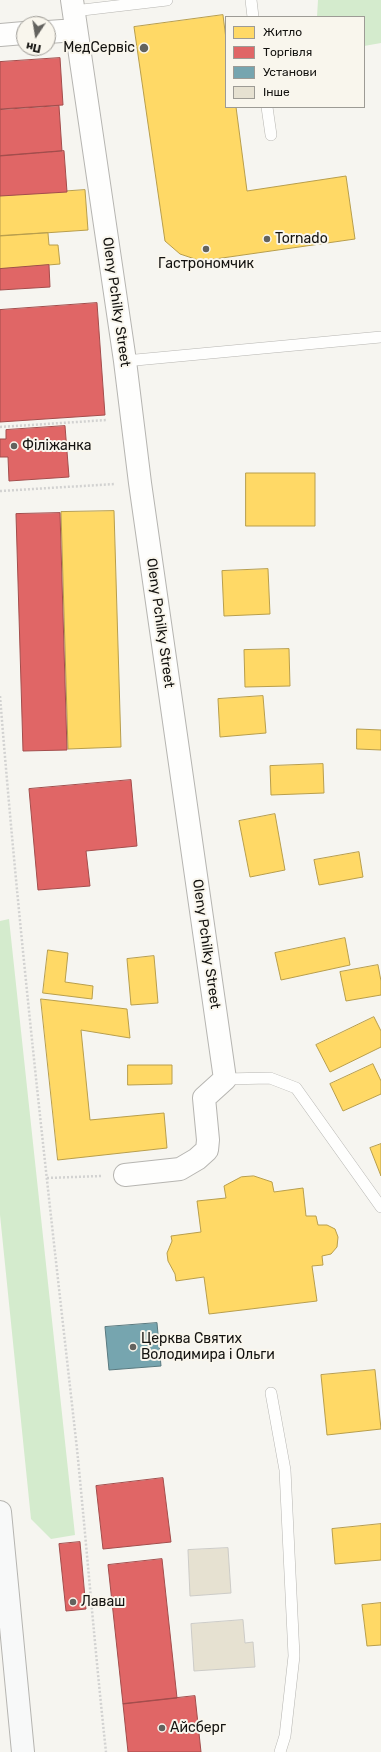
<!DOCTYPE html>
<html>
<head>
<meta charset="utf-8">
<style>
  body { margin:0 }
  #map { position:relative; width:381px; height:1752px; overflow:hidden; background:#f6f5f0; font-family:Rubik,sans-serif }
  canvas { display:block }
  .legend { position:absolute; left:225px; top:16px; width:140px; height:92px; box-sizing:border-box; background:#f9f6ed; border:1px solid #9d9b95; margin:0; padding:5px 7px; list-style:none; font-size:12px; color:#141310 }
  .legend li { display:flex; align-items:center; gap:8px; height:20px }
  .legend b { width:20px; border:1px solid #9d9b95 }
  .north { position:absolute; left:16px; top:16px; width:40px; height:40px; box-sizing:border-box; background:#f9f6ed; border:1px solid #9d9b95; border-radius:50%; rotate:192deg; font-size:11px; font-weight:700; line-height:16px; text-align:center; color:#141310 }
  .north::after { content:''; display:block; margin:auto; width:14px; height:18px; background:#63625e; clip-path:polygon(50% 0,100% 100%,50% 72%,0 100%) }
</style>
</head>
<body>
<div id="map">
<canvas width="381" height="1752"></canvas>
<ul class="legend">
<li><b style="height:11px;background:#ffd966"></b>Житло</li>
<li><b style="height:11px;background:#e06666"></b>Торгівля</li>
<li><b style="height:11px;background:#76a5af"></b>Установи</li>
<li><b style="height:11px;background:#e6e1d1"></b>Інше</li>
</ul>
<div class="north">Пн</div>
</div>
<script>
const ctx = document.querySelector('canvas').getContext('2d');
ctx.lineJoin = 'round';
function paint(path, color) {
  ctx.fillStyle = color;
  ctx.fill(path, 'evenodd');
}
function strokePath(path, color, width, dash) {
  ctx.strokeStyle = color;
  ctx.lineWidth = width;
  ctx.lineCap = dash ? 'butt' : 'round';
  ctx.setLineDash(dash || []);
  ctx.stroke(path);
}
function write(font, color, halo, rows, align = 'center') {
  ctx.font = font + ' Rubik,sans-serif';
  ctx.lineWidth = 4;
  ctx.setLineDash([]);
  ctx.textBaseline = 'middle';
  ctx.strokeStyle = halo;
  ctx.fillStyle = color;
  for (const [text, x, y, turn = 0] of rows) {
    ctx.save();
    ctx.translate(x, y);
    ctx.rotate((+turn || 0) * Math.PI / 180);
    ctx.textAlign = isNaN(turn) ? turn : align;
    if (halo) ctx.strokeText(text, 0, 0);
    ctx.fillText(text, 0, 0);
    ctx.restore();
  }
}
paint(new Path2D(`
  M318,0H381V43L364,46V17H317Z
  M9,919L75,1535L51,1539L31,1519L0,1215V921Z`), '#d4ebcd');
const homes = new Path2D(`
  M223,15L226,39V107H236L247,191L346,176L355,239L201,261L180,254L165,241L134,27Z
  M85,190L88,230L0,236V196Z
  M48,233L49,245H58L60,264L0,269V236Z
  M246,473H315V526H246Z
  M114,511L121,747L68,749L61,512Z
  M268,569L270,614L224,616L222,571Z
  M289,649L290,686L245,687L244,650Z
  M263,696L266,733L220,737L218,699Z
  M357,729L381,730V750L357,749Z
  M323,764L324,793L271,795L270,766Z
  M275,814L285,870L250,877L239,821Z
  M359,852L363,877L319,885L314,860Z
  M345,938L350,965L281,980L275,953Z
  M48,950L68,953L65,982L93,986L92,999L43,993Z
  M154,956L158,1003L131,1005L127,959Z
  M378,965L381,981V995L346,1001L340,972Z
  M41,999L127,1009L130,1038L81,1030L90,1120L164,1113L167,1148L58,1160Z
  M374,1017L381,1031V1047L330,1072L316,1045Z
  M373,1064L381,1081V1094L343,1111L330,1084Z
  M128,1065H172V1084L128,1085Z
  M381,1144V1176L370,1148Z
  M254,1176L272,1182L274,1192L303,1188L306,1216H316L318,1225H327L335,1229L338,1237L337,1247L331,1254L322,1256L323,1265L312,1266L317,1301L209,1314L204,1277L176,1281L175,1274L168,1261L167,1253L172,1241L171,1236L201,1232L197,1201L226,1198L224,1186L241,1177Z
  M375,1370L381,1429L327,1435L321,1375Z
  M381,1524V1560L335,1564L332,1529Z
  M381,1603V1645L367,1646L362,1605Z`);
paint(homes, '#ffd966');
strokePath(homes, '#b89e4c', 1);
const shops = new Path2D(`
  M60,58L63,105L0,109V62Z
  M59,106L62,151L0,156V110Z
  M64,151L67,192L0,196V156Z
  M49,265L50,287L0,290V269Z
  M97,303L105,415L0,422V310Z
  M65,426L69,477L9,481L8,457H0V439H6V430Z
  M60,513L67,750L23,751L16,514Z
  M131,780L137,846L86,851L90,886L38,890L29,789Z
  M163,1478L171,1542L103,1549L96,1486Z
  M80,1542L86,1609L66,1611L59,1544Z
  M162,1559L177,1698L123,1704L108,1565Z
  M195,1696L201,1752H128L123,1704Z`);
paint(shops, '#e06666');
strokePath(shops, '#a34d4c', 1);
const public = new Path2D(`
  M157,1323L161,1366L109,1370L105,1327Z`);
paint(public, '#76a5af');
strokePath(public, '#59797f', 1);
const building = new Path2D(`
  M228,1548L231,1593L190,1596L188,1550Z
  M243,1620L245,1643L253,1642L255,1667L194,1671L191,1624Z`);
paint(building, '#e6e1d1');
strokePath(building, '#cccbc7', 1);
const service = new Path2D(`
  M251,0L253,17
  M74,11L167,0
  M267,107L271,135
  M125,361L381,337
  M225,1079L270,1078L296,1088L381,1207
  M271,1393L285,1470L294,1656L285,1736L280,1752`);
const minor = new Path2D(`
  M72,0L125,361L140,483L225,1079L204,1098L208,1140L207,1150L197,1159L180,1169L125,1175
  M48,32L76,30
  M0,35L24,33`);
const secondary = new Path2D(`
  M0,1512L23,1752`);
strokePath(service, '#b6b5b1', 12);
strokePath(minor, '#b6b5b1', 24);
strokePath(secondary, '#b6b5b1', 24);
strokePath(new Path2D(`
  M0,427L107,420
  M0,491L115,484
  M0,696C20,948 49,1199 77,1449C87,1550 95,1651 106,1752
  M47,1178L101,1176`), '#d2d2d1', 2.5, [2, 2]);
strokePath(service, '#fefefd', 11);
strokePath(minor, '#fefefd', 22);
strokePath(secondary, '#f8f9f9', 22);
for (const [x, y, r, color] of [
  [144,48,5,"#63625e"],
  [267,239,4,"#63625e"],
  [206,249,4,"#63625e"],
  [14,446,4,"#63625e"],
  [133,1347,4,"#63625e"],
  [73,1602,4,"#63625e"],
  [162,1728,4,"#63625e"]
]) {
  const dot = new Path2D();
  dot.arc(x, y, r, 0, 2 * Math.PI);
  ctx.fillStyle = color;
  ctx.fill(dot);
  strokePath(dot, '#f9f6ed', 1.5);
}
write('14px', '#141310', '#f9f6ed', [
  ["МедСервіс",135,48,"right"],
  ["Tornado",275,239],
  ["Гастрономчик",206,264,"center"],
  ["Філіжанка",22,446],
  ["Церква Святих",141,1339],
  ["Володимира і Ольги",141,1355],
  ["Лаваш",81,1602],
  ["Айсберг",170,1728]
], 'left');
write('14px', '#141310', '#f9f6ed', [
  ["Oleny Pchilky Street",116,302,82],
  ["Oleny Pchilky Street",160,623,82],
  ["Oleny Pchilky Street",206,944,82]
]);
</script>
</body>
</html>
